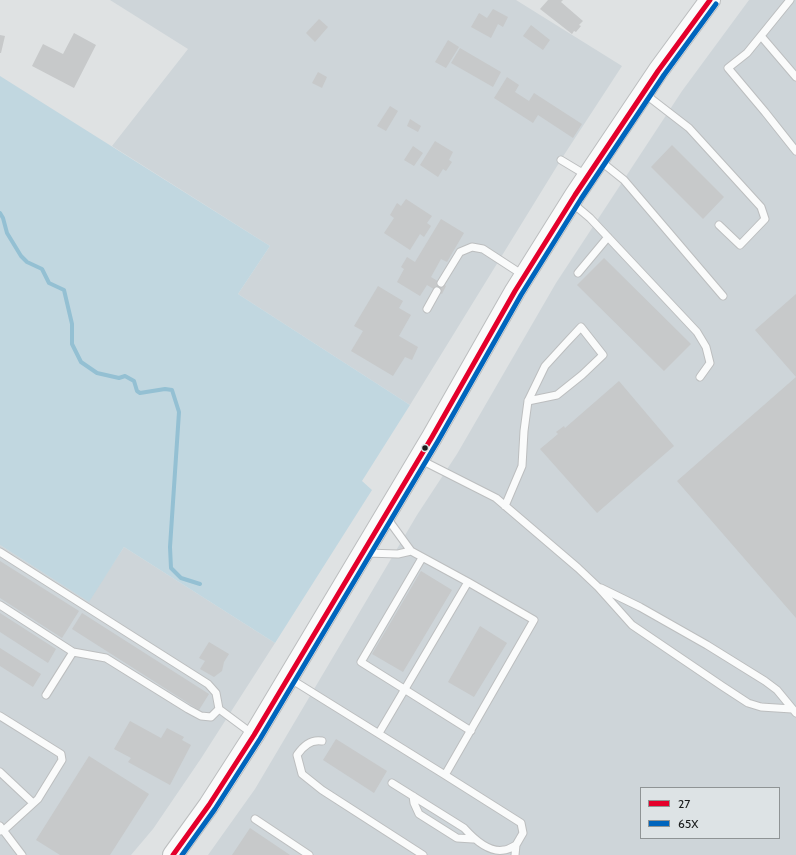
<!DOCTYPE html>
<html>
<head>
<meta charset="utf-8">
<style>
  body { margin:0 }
  #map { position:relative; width:796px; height:855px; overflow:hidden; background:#dfe2e3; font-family:Cabin,sans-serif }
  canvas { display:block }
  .legend { position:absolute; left:640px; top:787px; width:140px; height:52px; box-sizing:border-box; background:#dde3e5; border:1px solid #8f9495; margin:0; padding:5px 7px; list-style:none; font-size:12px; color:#1b1d1d }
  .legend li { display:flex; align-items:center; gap:8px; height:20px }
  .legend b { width:20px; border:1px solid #8f9495 }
</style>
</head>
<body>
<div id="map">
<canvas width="796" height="855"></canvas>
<ul class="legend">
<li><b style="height:5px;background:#e4002b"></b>27</li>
<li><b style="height:5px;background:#0065bd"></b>65X</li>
</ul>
</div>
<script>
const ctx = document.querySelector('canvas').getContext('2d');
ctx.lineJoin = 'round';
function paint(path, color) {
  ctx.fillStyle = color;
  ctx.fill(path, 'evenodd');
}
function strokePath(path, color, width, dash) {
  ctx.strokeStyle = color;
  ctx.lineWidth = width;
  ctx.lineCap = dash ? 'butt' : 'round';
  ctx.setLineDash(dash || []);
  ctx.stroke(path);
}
paint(new Path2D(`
  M110,0H516L622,66L562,158L410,405L238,294L270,246L112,146L188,49Z
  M749,0H796V855H208L255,789L417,515L457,454L556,283L682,91ZM641,788H779V838H641Z
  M0,545L88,601L124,547L275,643L200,760L153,829L131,855H0Z`), '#ced5d9');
paint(new Path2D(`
  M0,76L270,246L238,294L410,405L362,481L372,490L275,643L124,547L89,602L0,545Z`), '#c1d7e0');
strokePath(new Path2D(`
  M0,213L3,218L7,233L21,256L27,262L42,269L49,283L64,290L72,324V344L81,362L97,373L119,378L125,376L134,381L137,391L140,393L165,389L172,390L179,412L170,547L171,568L181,578L200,584`), '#94c0d3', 4);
paint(new Path2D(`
  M548,0H563L561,2L583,21L579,25L581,26L576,32L574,31L572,34L540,9Z
  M493,9L508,17L503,27L498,24L491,38L471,27L479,13L487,18Z
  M319,19L328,27L315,42L306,33Z
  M531,25L550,40L543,50L523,36Z
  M74,33L96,45L74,88L32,66L43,44L63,54Z
  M0,35L5,36L1,53H0Z
  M448,40L459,47L446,68L435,62Z
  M460,48L501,72L493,87L451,63Z
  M318,72L327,77L322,88L312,83Z
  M507,77L519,85L515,92L529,101L534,93L582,124L573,138L538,115L533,123L494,98Z
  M390,106L398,111L386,131L377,126Z
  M410,119L421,126L418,132L407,126Z
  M435,141L453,152L449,160L452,162L446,171L443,169L438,177L420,165Z
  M672,145L724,197L703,219L651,167Z
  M413,146L423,153L414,166L404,160Z
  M406,199L432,216L427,223L431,226L424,237L420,234L410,250L384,233L394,218L390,215L397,203L401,206Z
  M441,219L464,233L447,262L441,259L431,277L446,286L442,294L427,285L420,296L397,282L404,269L401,267L407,257L415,262Z
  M604,258L691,344L664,371L577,285Z
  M378,286L403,301L399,308L411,315L399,336L418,347L412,360L405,357L393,376L351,351L363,331L354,326Z
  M796,294V377L755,330Z
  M796,377V618L677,481Z
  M619,381L674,446L597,513L540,449L558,434L556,432L564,426L565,428Z
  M0,561L79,611L62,638L0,598Z
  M421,571L452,590L403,672L372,654Z
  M0,613L56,649L48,663L0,632Z
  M82,613L209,694L199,710L72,629Z
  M480,626L507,643L474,697L448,682Z
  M209,642L229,654L224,662L222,671L214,677L200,669L205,661L199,658Z
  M0,648L41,674L33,687L0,666Z
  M130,721L161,738L167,728L184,737L182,740L191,745L170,785L128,762L131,758L114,749Z
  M336,739L387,771L374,793L323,760Z
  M89,756L149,794L110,855H60L36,840Z
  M250,828L290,855H232Z`), '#c7c9ca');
const service = new Path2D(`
  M790,0L747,53L728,68L765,112L796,151
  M761,36L796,77
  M645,94L689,128L761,207L765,219L740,245L719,225
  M561,160L586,175
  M599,160L624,180L723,296
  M571,202L590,218L697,332L706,347L710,363L700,377
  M578,273L608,237
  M441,283L460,252L472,247L483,249L523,275
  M427,309L437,291
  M421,460L496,498L578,568L598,587L632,625L722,686L748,703L761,707L792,709
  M505,506L522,466L524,431L528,401L545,366L566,343L581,327L603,355L582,375L557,395L528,401
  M0,552L208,684L216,693L219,709
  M366,553L398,554L411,551
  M422,558L361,662L471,731
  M601,588L640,607L707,645L765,681L777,690L796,713
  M0,605L73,652
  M289,678L445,775L521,823L523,833L516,845L515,855
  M46,695L73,652L106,658L188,709L201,716L211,717L219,709L254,735
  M0,716L61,754L62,760L38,799L4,830L0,831
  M379,733L468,582L411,551L387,518
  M322,741C311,739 303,746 297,755L302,774L322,790L423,855
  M0,772L33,803
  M445,775L534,620L468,582
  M392,783L464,828C473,838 489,853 504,850C508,850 512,847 516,845
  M413,796L414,803L419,814L457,838L473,839
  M255,819L309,855
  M0,826L22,855`);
const secondary = new Path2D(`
  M173,855L209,805L254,735L432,437L515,291L575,195L658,71L710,0`);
strokePath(service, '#bcbebf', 9);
strokePath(secondary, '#bcbebf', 22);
strokePath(service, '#fafbfb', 7);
strokePath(secondary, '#fafbfb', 20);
strokePath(new Path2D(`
  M173,855L209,805L254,735L432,437L515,291L575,195L658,71L710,0`), '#e4002b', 5);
strokePath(new Path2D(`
  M182,855L215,809L260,739L438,441L521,295L581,199L664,75L716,4`), '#0065bd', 5);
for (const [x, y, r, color] of [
  [425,448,3.5,"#1b1d1d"]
]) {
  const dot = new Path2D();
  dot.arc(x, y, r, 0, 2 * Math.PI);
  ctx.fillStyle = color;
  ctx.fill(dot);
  strokePath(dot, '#dde3e5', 1.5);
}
</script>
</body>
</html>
